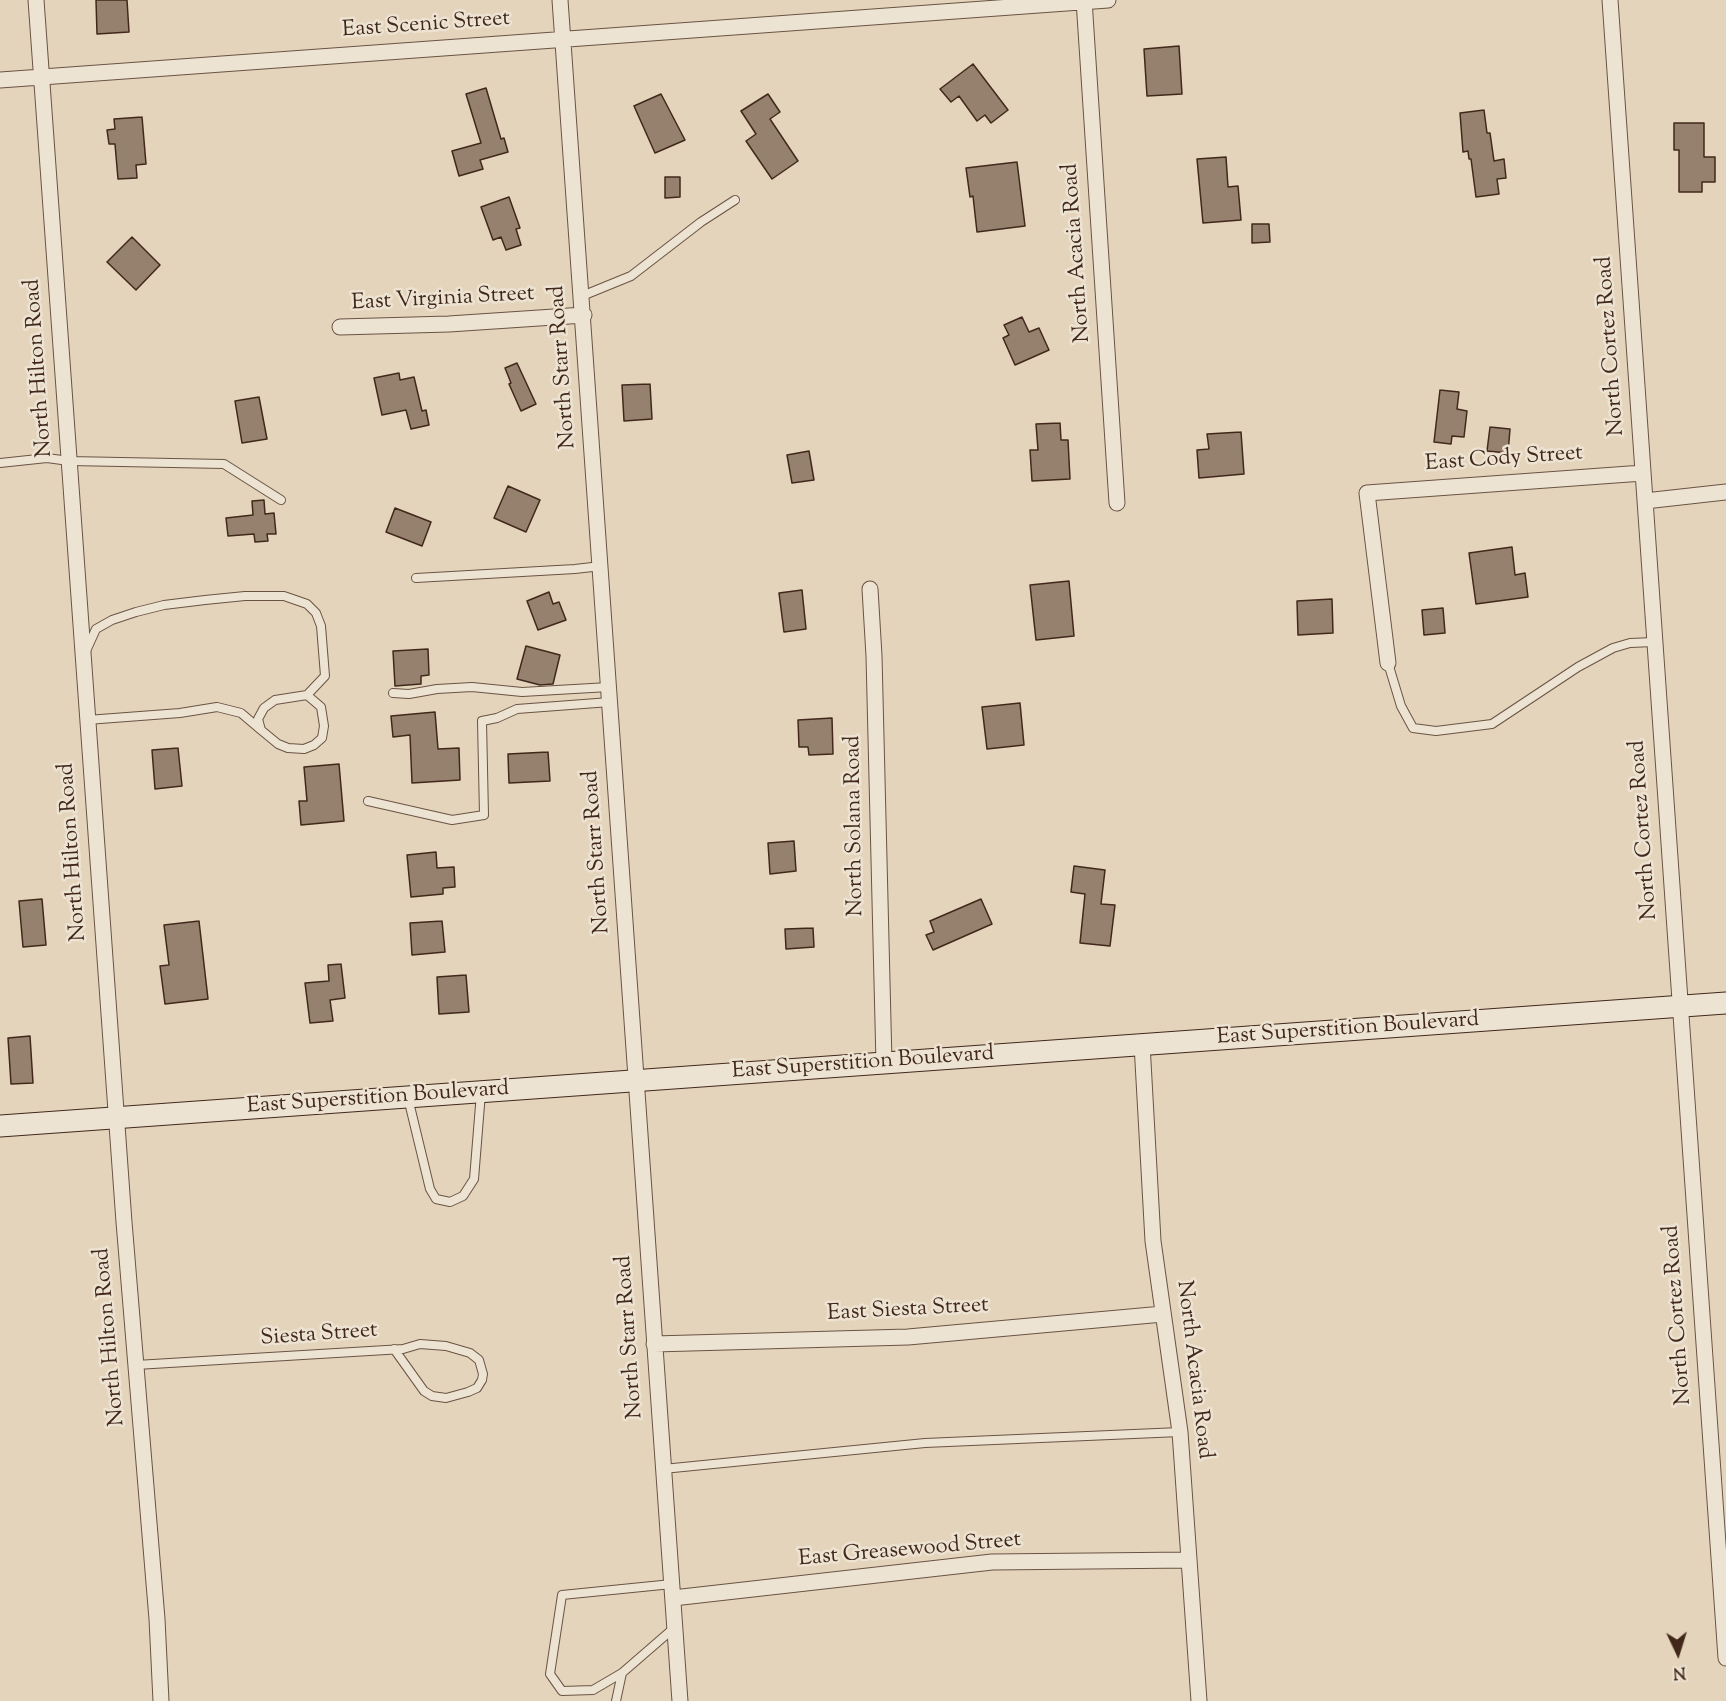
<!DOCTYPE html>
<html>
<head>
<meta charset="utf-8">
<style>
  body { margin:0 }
  #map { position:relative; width:1726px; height:1701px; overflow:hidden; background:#e4d4bb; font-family:"Sorts Mill Goudy",serif }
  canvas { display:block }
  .north { position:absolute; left:1648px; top:1623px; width:60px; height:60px; -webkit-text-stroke:4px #ede3d3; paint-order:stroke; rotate:176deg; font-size:16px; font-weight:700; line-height:24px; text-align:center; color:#41281b }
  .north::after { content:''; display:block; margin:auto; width:21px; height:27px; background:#41281b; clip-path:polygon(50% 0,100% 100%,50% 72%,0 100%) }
</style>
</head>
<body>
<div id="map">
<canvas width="1726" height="1701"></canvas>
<div class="north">N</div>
</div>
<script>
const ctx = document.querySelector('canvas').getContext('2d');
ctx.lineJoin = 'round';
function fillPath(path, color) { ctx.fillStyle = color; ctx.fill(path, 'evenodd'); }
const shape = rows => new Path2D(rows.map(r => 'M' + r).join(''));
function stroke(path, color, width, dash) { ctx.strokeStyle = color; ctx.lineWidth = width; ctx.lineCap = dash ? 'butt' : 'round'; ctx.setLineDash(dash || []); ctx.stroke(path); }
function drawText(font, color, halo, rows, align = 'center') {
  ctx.font = font + ' "Sorts Mill Goudy",serif'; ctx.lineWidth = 5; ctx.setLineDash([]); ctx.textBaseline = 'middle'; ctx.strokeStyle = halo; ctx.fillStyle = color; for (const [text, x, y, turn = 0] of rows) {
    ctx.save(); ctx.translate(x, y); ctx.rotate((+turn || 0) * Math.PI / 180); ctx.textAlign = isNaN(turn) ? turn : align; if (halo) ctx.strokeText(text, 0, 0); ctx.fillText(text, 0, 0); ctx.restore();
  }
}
const building = shape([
  [96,0,127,0,129,32,97,34,96,0],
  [1179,46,1182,94,1147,96,1144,49,1179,46],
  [973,64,1008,110,991,123,985,115,977,121,959,96,951,102,940,89,973,64],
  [486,88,501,139,504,138,508,152,480,160,483,169,459,176,452,151,481,143,466,94,486,88],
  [661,94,685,140,655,153,634,106,661,94],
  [768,94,780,112,770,119,798,161,772,179,746,141,756,134,741,111,768,94],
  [1484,110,1487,133,1490,133,1494,161,1504,159,1506,178,1497,179,1499,194,1476,197,1471,159,1469,159,1468,151,1463,152,1460,113,1484,110],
  [142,117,146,164,136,165,137,178,118,179,115,144,109,144,107,130,115,129,114,119,142,117],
  [1674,123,1704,123,1704,157,1715,157,1715,182,1702,182,1702,192,1679,192,1679,150,1674,150,1674,123],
  [1226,157,1228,187,1238,186,1241,220,1203,223,1197,159,1226,157],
  [1017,162,1025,226,977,232,973,196,970,197,966,168,1017,162],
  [665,177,680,177,680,197,665,198,665,177],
  [509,197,520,228,516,229,521,245,506,250,501,237,493,240,481,207,509,197],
  [1252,224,1269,224,1270,242,1252,243,1252,224],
  [132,237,160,265,136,290,107,262,132,237],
  [1022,317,1029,332,1039,328,1049,350,1015,365,1003,338,1009,335,1004,325,1022,317],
  [517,363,536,404,521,411,509,384,511,383,505,368,517,363],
  [399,373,400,380,414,377,422,411,426,410,429,425,411,429,406,410,382,415,374,378,399,373],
  [650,384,652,419,624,421,622,385,650,384],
  [1440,390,1459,392,1457,409,1467,411,1464,437,1452,436,1451,444,1434,442,1440,390],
  [259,397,267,439,242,443,235,401,259,397],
  [1060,423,1061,440,1068,440,1070,479,1032,481,1030,450,1038,450,1036,424,1060,423],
  [1490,427,1510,429,1508,453,1487,451,1490,427],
  [1241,432,1244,474,1199,478,1197,450,1209,449,1207,434,1241,432],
  [809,451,814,480,792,483,787,455,809,451],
  [508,486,540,500,526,532,494,518,508,486],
  [264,500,265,514,274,513,276,534,267,534,268,541,255,542,254,534,228,536,226,518,253,515,252,501,264,500],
  [395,508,431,522,422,546,386,532,395,508],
  [1512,547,1515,575,1525,573,1528,597,1476,604,1469,553,1512,547],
  [1069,581,1074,636,1036,640,1030,585,1069,581],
  [802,590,806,629,784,632,779,593,802,590],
  [549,592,553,604,559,602,566,620,538,630,527,601,549,592],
  [1332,599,1333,633,1298,635,1297,601,1332,599],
  [1443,608,1445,633,1424,635,1422,610,1443,608],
  [526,646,560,655,553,684,540,685,517,679,526,646],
  [428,649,429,675,421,676,421,684,395,686,393,651,428,649],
  [1020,703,1024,745,987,749,982,707,1020,703],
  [435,712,438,749,459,748,460,780,412,783,410,735,393,737,391,716,435,712],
  [832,718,833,754,809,755,808,747,799,747,798,720,832,718],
  [178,748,182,786,155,789,152,750,178,748],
  [548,752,550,781,509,783,508,754,548,752],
  [339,764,344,821,301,825,299,801,307,801,304,767,339,764],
  [794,841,796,871,770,874,768,843,794,841],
  [436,852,437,868,454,867,455,887,443,888,443,894,411,897,407,855,436,852],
  [1074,866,1105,870,1101,904,1115,905,1110,946,1080,943,1085,894,1071,892,1074,866],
  [42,899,46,945,23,947,19,901,42,899],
  [981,899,992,924,933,950,926,935,934,932,930,921,981,899],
  [199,921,208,999,165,1004,160,966,169,965,164,925,199,921],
  [442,921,445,952,412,955,410,923,442,921],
  [813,928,814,947,786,949,785,929,813,928],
  [341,964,345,998,330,1000,333,1021,310,1023,305,983,329,981,328,965,341,964],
  [466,975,469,1012,439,1014,437,977,466,975],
  [30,1036,33,1083,11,1084,8,1038,30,1036]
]);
fillPath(building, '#96816e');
stroke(building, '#41281b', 1.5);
const lane = shape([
  [582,296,631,276,701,222,735,200],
  [0,463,47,458,69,461,224,464,281,500],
  [416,578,575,569,601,566],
  [86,651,96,629,112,620,136,612,164,605,205,600,245,596,284,596,307,604,316,613,321,626,325,676,307,695,275,700,264,708,258,719,261,730,278,744,288,748,304,749,314,745,322,738,324,726,321,707,307,695],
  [1388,663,1401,706,1413,728,1436,731,1492,724,1578,667,1613,648,1630,643,1654,642],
  [393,693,409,694,437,689,472,687,522,692,609,687],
  [87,720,180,713,217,707,241,713,261,730],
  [368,801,452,820,484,815,482,721,497,718,517,709,610,702],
  [408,1098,430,1189,436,1199,450,1202,463,1196,474,1179,481,1093],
  [136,1365,403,1349,420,1344,446,1346,470,1353,479,1360,483,1374,482,1380,477,1388,468,1392,446,1398,432,1396,424,1391,394,1349],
  [663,1469,925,1443,1180,1432],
  [622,1673,593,1690,562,1691,550,1674,562,1595,672,1584],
  [616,1701,622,1673,674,1628]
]);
const street = shape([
  [36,0,124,1222,157,1619,161,1701],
  [560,0,680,1701],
  [1084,0,1117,503],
  [1610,0,1726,1658],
  [0,80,1108,0],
  [340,327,449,324,584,315],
  [1645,501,1726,492],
  [870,589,874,656,884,1063],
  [1388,663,1367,493,1643,473],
  [1142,1044,1153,1241,1180,1432,1199,1701],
  [654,1344,908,1337,1163,1314],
  [673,1598,992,1562,1189,1560]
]);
const secondary = shape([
  [0,1126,1726,1003]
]);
stroke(lane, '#6a5343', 10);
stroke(street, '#6a5343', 17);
stroke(secondary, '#41281b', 23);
stroke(lane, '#ede3d3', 8);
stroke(street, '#ede3d3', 15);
stroke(secondary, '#ede3d3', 21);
drawText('22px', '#41281b', '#ede3d3', [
  ["East Scenic Street",426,26,-4],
  ["North Acacia Road",1078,253,-94],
  ["East Virginia Street",443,300,-3],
  ["North Cortez Road",1612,346,-94],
  ["North Starr Road",564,367,-94],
  ["North Hilton Road",40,368,-94],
  ["East Cody Street",1504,460,-4],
  ["North Solana Road",856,826,-91],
  ["North Cortez Road",1645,830,-94],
  ["North Hilton Road",74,852,-94],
  ["North Starr Road",598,852,-94],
  ["East Superstition Boulevard",1348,1030,-4],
  ["East Superstition Boulevard",863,1064,-4],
  ["East Superstition Boulevard",378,1099,-4],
  ["East Siesta Street",908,1311,-3],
  ["North Cortez Road",1679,1315,-94],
  ["Siesta Street",319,1336,-4],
  ["North Hilton Road",111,1337,-95],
  ["North Starr Road",631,1337,-94],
  ["North Acacia Road",1193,1370,83],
  ["East Greasewood Street",910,1551,-5]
]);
</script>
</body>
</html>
